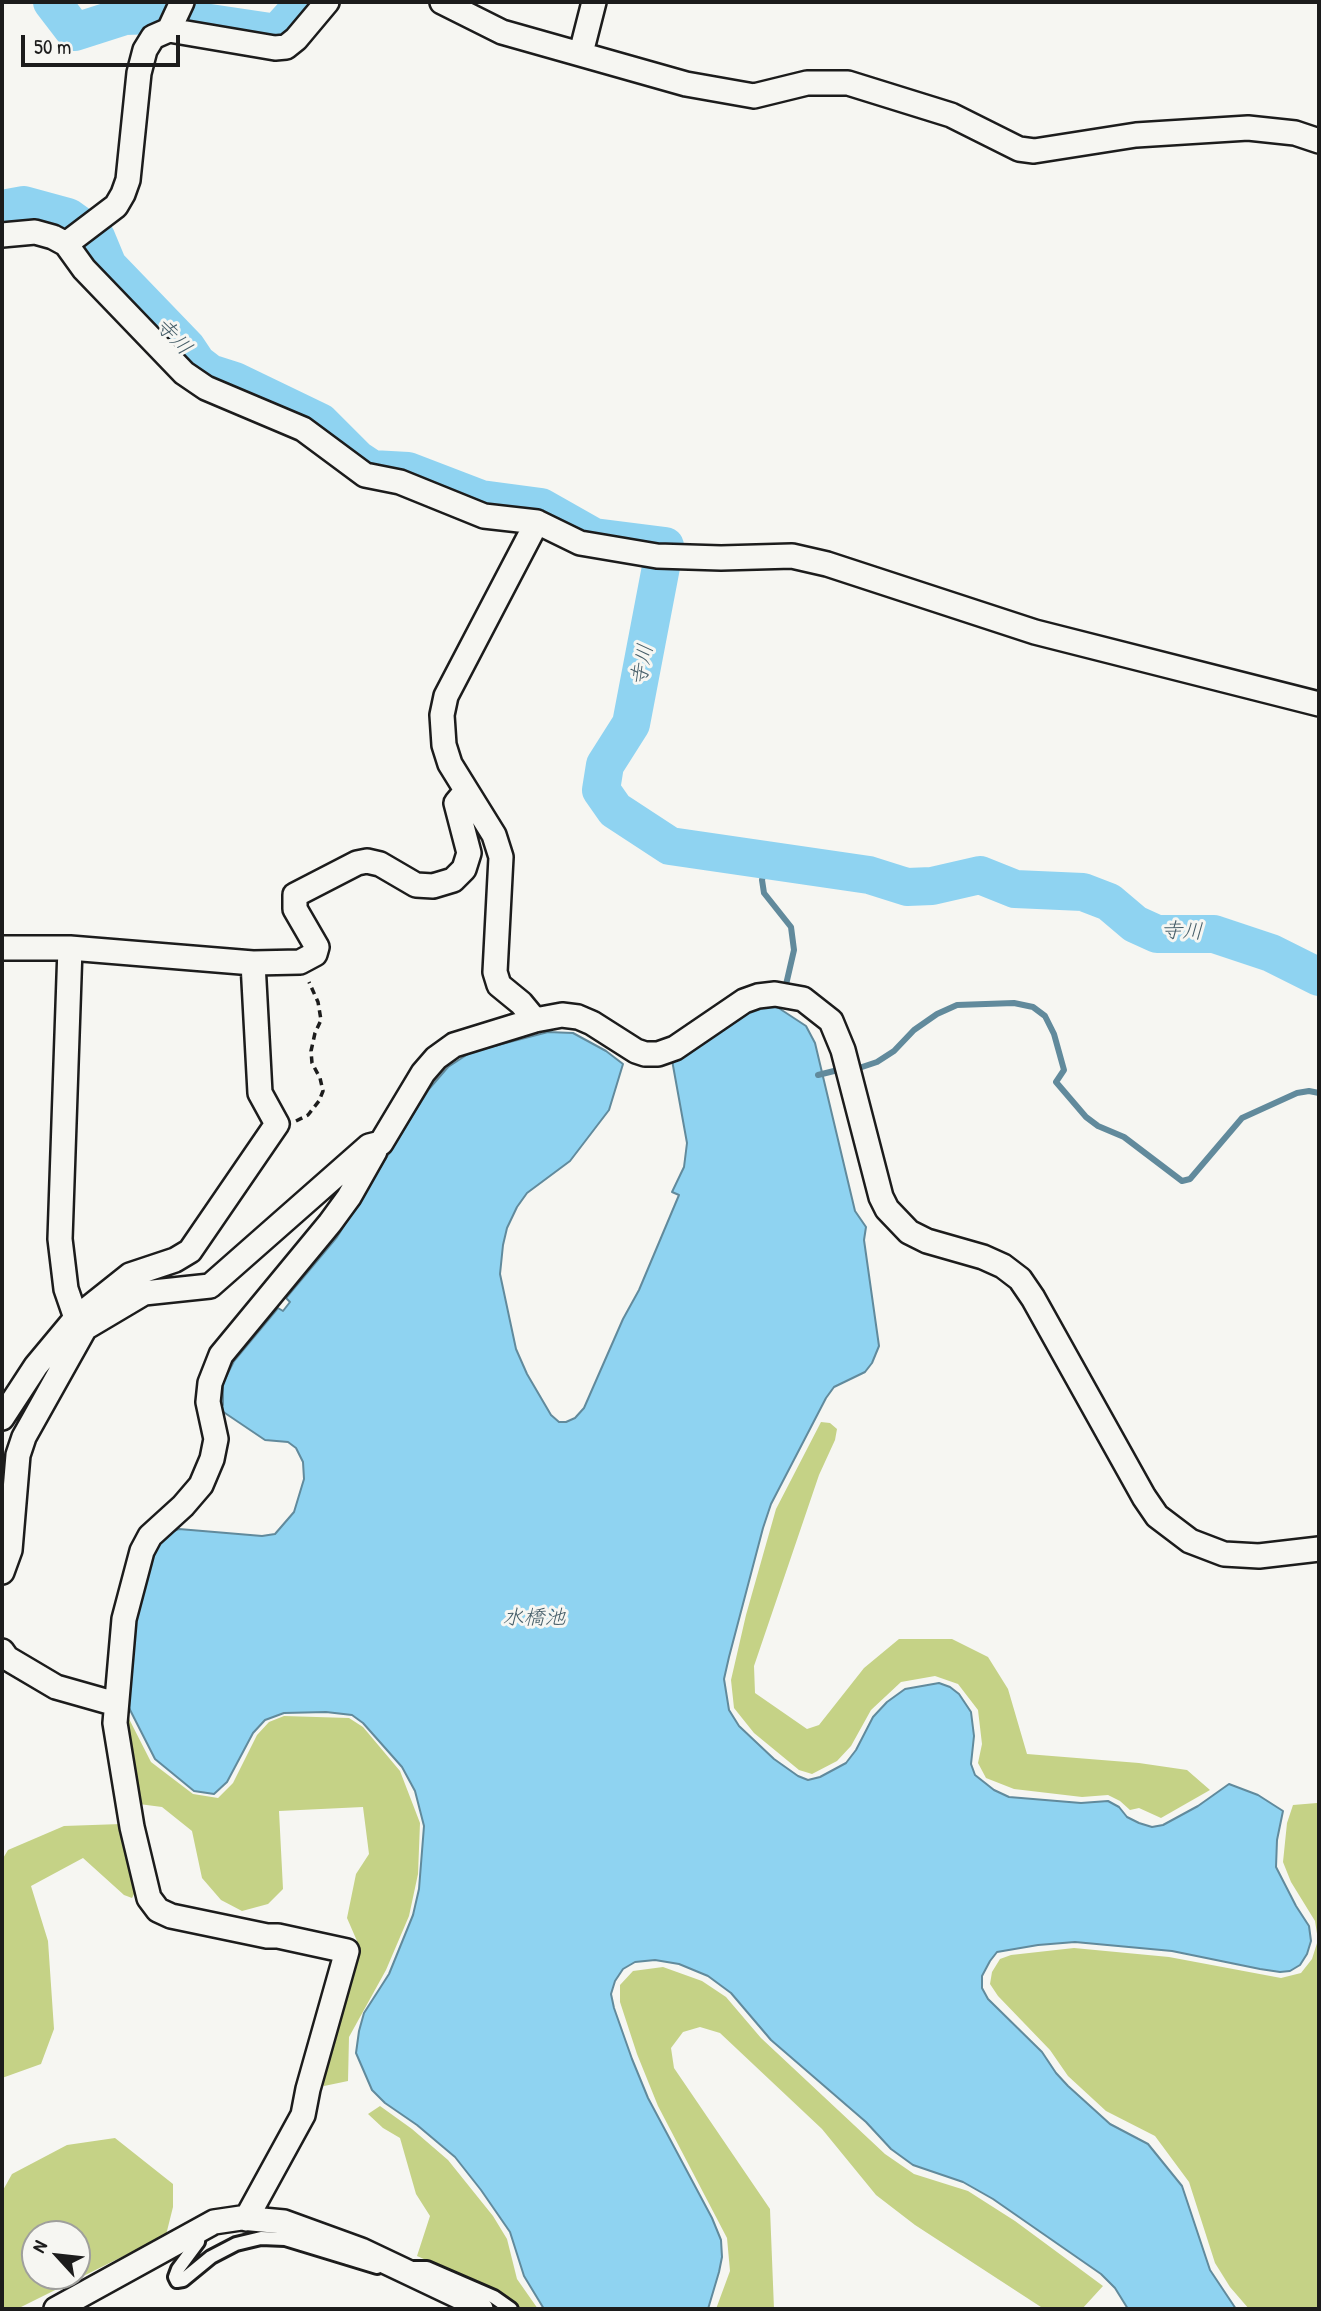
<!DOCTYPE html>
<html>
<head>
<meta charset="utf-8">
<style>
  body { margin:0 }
  #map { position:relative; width:1321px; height:2311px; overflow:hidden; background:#f6f6f2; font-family:"Patrick Hand",sans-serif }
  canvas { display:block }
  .frame { position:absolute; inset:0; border:4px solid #1c1c1c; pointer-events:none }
  .north { position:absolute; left:21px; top:2220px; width:70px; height:70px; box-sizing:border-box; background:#f6f6f2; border:2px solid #9f9f9c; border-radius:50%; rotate:297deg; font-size:19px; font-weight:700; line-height:28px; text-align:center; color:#1c1c1c }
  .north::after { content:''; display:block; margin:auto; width:24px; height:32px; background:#1c1c1c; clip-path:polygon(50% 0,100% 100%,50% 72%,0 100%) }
  .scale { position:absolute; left:21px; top:35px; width:159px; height:32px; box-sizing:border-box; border:4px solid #1c1c1c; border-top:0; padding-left:9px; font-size:21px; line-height:24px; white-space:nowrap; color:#1c1c1c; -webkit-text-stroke:5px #f6f6f2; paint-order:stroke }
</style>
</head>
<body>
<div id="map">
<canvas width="1321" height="2311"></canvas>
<div class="frame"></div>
<div class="north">N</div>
<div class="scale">50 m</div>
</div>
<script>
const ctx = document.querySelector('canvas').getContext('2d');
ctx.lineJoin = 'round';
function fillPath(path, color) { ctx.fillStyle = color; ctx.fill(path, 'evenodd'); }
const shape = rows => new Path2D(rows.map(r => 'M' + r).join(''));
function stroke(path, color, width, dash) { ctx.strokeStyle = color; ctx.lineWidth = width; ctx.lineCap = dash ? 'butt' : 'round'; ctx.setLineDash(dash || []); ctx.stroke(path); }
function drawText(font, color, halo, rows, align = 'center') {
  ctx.font = font + ' "Patrick Hand","Klee One",sans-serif'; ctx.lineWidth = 6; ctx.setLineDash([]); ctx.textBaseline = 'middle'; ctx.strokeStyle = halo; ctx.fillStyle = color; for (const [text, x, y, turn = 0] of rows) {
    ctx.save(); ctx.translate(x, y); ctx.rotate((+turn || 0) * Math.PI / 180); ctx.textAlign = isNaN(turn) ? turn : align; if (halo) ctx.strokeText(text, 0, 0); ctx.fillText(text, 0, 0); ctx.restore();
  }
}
fillPath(shape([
  [821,1422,830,1423,837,1429,835,1440,819,1475,754,1666,755,1693,807,1729,819,1725,864,1668,899,1639,952,1639,988,1657,1008,1689,1027,1754,1139,1763,1187,1770,1210,1790,1161,1818,1139,1808,1130,1810,1120,1801,1108,1795,1082,1797,1014,1789,986,1778,978,1763,982,1744,978,1710,958,1684,935,1676,901,1682,871,1710,851,1746,837,1761,812,1774,799,1770,754,1733,734,1708,731,1680,746,1615,776,1509],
  [124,1709,151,1762,193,1794,218,1798,233,1783,257,1735,269,1722,284,1716,349,1718,363,1727,400,1771,420,1823,418,1874,409,1916,386,1970,349,2037,348,2081,324,2086,319,2078,357,1941,347,1918,356,1874,369,1854,363,1807,279,1811,283,1889,268,1904,242,1911,221,1900,202,1878,192,1831,162,1807,139,1804],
  [1317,1803,1319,1806,1319,2309,1249,2309,1230,2287,1215,2263,1189,2182,1155,2136,1106,2111,1068,2076,1050,2050,998,1996,990,1984,992,1972,1000,1959,1011,1955,1074,1948,1169,1957,1281,1978,1301,1973,1312,1959,1318,1940,1315,1921,1291,1882,1283,1862,1287,1823,1293,1805],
  [121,1824,137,1888,132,1898,124,1895,83,1858,31,1886,48,1941,54,2029,41,2064,2,2078,2,1860,8,1850,64,1826],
  [663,1967,702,1981,726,1997,761,2038,885,2154,914,2174,968,2191,1015,2221,1103,2286,1082,2309,1044,2309,915,2225,876,2195,822,2129,720,2033,700,2027,683,2032,671,2048,674,2068,770,2209,774,2309,716,2309,730,2271,727,2238,658,2106,637,2054,620,2002,620,1985,633,1971],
  [380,2106,412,2129,448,2160,493,2216,507,2239,517,2279,538,2309,521,2309,499,2292,417,2256,430,2216,416,2194,400,2138,383,2128,368,2114],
  [115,2138,173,2184,173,2207,166,2235,17,2309,2,2309,2,2192,12,2174,67,2145],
  [77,2234,77,2276,35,2276,35,2234]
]), '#c5d286');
const water = shape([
  [771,1003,806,1026,815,1043,855,1211,866,1227,864,1240,879,1346,872,1363,865,1372,834,1387,826,1398,771,1504,763,1528,729,1657,724,1679,729,1710,739,1726,774,1759,798,1776,808,1780,820,1777,846,1763,856,1750,873,1717,887,1702,905,1689,939,1683,950,1687,959,1694,971,1712,974,1736,971,1764,975,1775,994,1790,1009,1797,1081,1803,1108,1801,1119,1807,1127,1817,1139,1823,1152,1827,1163,1825,1198,1806,1229,1784,1258,1795,1283,1811,1277,1840,1276,1867,1296,1906,1309,1926,1311,1941,1307,1954,1300,1965,1290,1971,1280,1972,1260,1969,1172,1951,1075,1942,1038,1945,997,1952,990,1961,982,1976,982,1988,988,1999,1042,2052,1056,2073,1068,2086,1110,2124,1148,2144,1182,2186,1210,2270,1236,2309,1128,2309,1115,2288,1101,2274,993,2199,963,2182,913,2165,891,2149,866,2122,771,2040,731,1993,708,1976,679,1964,655,1960,635,1962,623,1969,615,1981,611,1994,614,2008,632,2059,648,2098,712,2218,721,2240,722,2257,719,2272,708,2309,544,2309,524,2276,510,2232,481,2190,455,2157,417,2125,385,2103,372,2090,356,2053,359,2031,364,2013,389,1974,413,1915,419,1889,424,1826,415,1791,402,1767,363,1723,352,1715,326,1712,284,1713,265,1720,253,1733,227,1782,214,1794,194,1791,155,1759,126,1702,131,1625,156,1538,179,1529,262,1536,275,1534,294,1512,304,1479,303,1462,296,1448,288,1442,265,1440,216,1407,223,1405,223,1383,234,1361,278,1308,283,1311,290,1302,286,1298,337,1237,429,1089,448,1067,471,1052,548,1032,573,1033,606,1051,623,1064,609,1110,570,1161,527,1193,517,1207,507,1228,503,1245,500,1274,516,1349,527,1374,551,1415,559,1422,566,1422,575,1418,584,1408,623,1319,639,1290,679,1195,672,1192,684,1167,687,1143,672,1060,750,1006,771,1003]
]);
fillPath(water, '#8fd3f1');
stroke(water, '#618a9c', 2);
stroke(shape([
  [767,860,762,880,764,893,791,927,794,950,785,989],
  [856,1069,877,1062,894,1051,914,1030,937,1014,957,1005,1014,1003,1033,1007,1045,1016,1054,1034,1064,1070,1056,1082,1086,1117,1098,1126,1124,1137,1182,1181,1190,1179,1242,1118,1297,1093,1309,1091,1319,1093],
  [818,1075,834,1071]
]), '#618a9c', 6);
stroke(shape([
  [52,2,75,32,125,16,156,15,277,33,305,2],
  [2,209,24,205,68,217,96,237,108,266,187,348,197,363,210,373,235,381,320,422,357,459,372,469,408,471,481,499,541,507,594,537,665,546,631,724,605,765,601,790,615,810,670,846,869,875,907,887,932,886,980,875,1015,889,1083,892,1109,902,1135,924,1157,934,1214,934,1271,953,1319,977]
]), '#8fd3f1', 38);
const service = shape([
  [199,2230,198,2242,178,2269,175,2277,177,2281,183,2280,211,2257,236,2244,261,2238,285,2239,377,2267],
  [409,2268,427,2268,494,2297,511,2309]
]);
const minor = shape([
  [442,2,502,32,686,84,754,96,807,83,848,83,951,115,1019,149,1034,151,1136,135,1248,128,1295,133,1319,141],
  [169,30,182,2],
  [581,53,594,2],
  [2,235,35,232,53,237,66,244,84,269,184,373,206,388,303,429,365,475,400,482,484,516,537,522,580,543,657,556,721,558,792,556,827,564,1035,632,1319,704],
  [66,244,116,206,123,194,128,180,139,73,145,50,153,37,169,30,275,48,286,47,296,39,327,2],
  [2,948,70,948,60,1239,66,1289,76,1318,85,1328,144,1293,210,1286,369,1146,381,1143,423,1073,436,1058,454,1045,535,1020,562,1015,578,1017,592,1023,636,1051,645,1054,658,1054,675,1048,744,1001,758,996,775,994,803,999,831,1021,843,1050,881,1197,887,1209,909,1232,927,1241,983,1257,1003,1266,1020,1279,1033,1298,1144,1497,1157,1516,1190,1541,1224,1554,1259,1556,1319,1549],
  [253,963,300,962,315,954,317,947,295,909,295,895,357,863,367,861,380,864,416,885,433,886,453,880,464,869,469,853,456,803,466,791],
  [535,1020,521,1003,499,985,495,972,501,857,494,835,450,764,444,745,442,715,446,696,537,522],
  [2,1418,36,1366,76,1318,130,1275,175,1260,190,1251,277,1124,260,1093,253,963,70,948],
  [2,1572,10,1550,18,1455,24,1437,85,1328],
  [2,1651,7,1658,56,1687,116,1704],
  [246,2219,303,2115,308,2089,347,1951,278,1936,267,1936,171,1916,158,1910,149,1898,132,1827,115,1723,124,1619,142,1551,150,1536,183,1506,201,1485,212,1459,216,1439,208,1402,210,1383,221,1355,330,1223,349,1197,375,1151],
  [56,2309,214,2222,241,2218,284,2222,361,2250,460,2297,481,2309]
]);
stroke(service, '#1c1c1c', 18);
stroke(minor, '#1c1c1c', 28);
stroke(shape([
  [296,1121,308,1115,319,1101,323,1091,320,1078,312,1063,311,1051,315,1033,321,1020,318,1002,309,982]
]), '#1c1c1c', 3.5, [7, 5]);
stroke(service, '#f6f6f2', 12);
stroke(minor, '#f6f6f2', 23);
drawText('italic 21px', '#445c67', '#f6f6f2', [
  ["寺川",173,337,47],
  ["寺川",643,665,-79],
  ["寺川",1182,932,2],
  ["水橋池",534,1618]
]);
</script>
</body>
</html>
